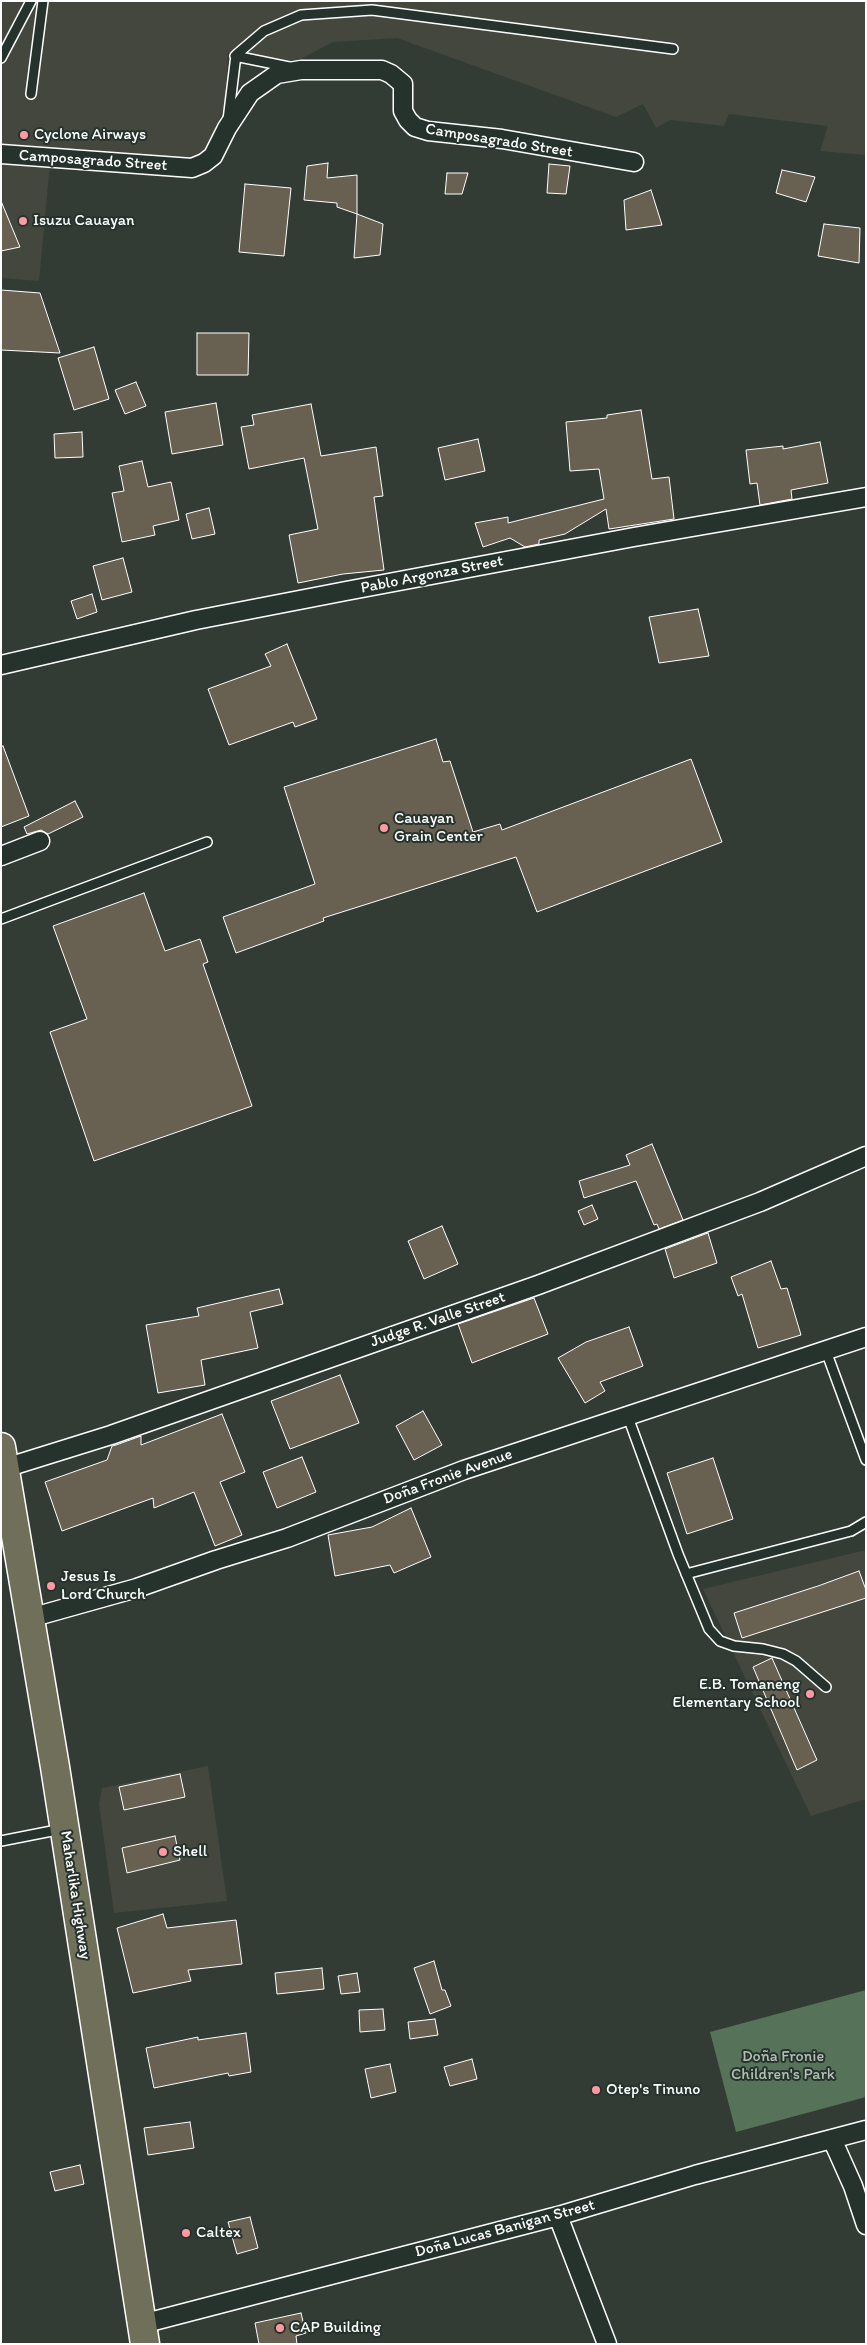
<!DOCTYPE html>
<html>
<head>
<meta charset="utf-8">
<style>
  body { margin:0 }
  #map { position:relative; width:867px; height:2345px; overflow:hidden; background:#333c34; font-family:Itim,sans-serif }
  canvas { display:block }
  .frame { position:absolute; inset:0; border:2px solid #fff; pointer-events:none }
</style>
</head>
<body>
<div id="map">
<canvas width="867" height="2345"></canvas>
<div class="frame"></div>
</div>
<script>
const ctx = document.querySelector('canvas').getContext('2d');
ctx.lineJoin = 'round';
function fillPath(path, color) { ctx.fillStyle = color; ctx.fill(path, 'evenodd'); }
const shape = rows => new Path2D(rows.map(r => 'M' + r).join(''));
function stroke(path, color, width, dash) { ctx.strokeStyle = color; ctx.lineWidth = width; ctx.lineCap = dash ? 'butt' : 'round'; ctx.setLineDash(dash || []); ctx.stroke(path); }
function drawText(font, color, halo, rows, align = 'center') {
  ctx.font = font + ' Itim,sans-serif'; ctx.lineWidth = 4; ctx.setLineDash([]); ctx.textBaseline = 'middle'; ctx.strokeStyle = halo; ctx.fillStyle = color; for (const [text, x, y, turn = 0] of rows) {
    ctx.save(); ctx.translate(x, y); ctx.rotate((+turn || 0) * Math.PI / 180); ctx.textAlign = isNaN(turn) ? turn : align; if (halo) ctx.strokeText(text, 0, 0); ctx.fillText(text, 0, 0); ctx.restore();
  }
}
fillPath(shape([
  [1,1,866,1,866,155,820,151,828,126,729,114,724,126,670,120,656,128,643,104,616,117,397,38,333,42,293,63,228,53,225,106,199,164,1,146],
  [1,159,50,164,39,281,1,278],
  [866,1550,866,1799,811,1816,703,1589],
  [208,1766,227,1901,114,1913,99,1804,102,1788]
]), '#43473d');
fillPath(shape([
  [866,1990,866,2097,736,2132,710,2032]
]), '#567259');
const building = shape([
  [328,163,327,178,357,175,357,214,337,207,337,203,304,200,307,166,328,163],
  [549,164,570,166,566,194,547,193,549,164],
  [782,170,815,177,806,202,776,193,782,170],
  [447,173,468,173,462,194,445,194,447,173],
  [245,184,291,188,284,256,239,252,245,184],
  [651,190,662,225,626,230,624,200,651,190],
  [1,201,20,247,1,251,1,201],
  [357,214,383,224,380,255,354,258,357,214],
  [824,224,860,228,859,263,818,256,824,224],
  [1,290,40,293,60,353,1,350,1,290],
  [197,333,249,333,248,375,197,375,197,333],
  [94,347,109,399,74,410,58,358,94,347],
  [136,382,146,406,125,414,115,390,136,382],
  [216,403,223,445,172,454,165,412,216,403],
  [311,404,321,456,376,447,383,496,374,497,384,570,343,574,298,583,289,535,318,529,304,458,249,469,241,427,254,425,252,415,311,404],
  [641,410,652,479,669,477,674,519,609,529,606,509,565,534,539,540,539,544,525,547,510,538,483,547,475,523,508,517,508,523,604,499,599,469,570,471,566,422,607,418,607,415,641,410],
  [82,432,83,457,55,458,54,434,82,432],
  [478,439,485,471,445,480,438,448,478,439],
  [820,442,828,483,791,490,792,499,760,505,757,483,750,484,746,450,783,446,783,449,820,442],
  [142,461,148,487,171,482,179,520,153,526,155,535,122,542,112,493,124,491,119,466,142,461],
  [209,508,215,534,192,539,186,514,209,508],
  [123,558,132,592,102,600,93,566,123,558],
  [92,594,97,612,77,619,71,601,92,594],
  [698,609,709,656,659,663,649,617,698,609],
  [287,644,317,719,295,727,293,722,229,745,208,689,271,666,265,654,287,644],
  [436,739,443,762,450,761,473,832,500,824,502,830,691,759,722,842,537,912,516,857,323,918,324,921,236,953,223,917,315,884,284,787,436,739],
  [3,746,29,816,1,827,1,747,3,746],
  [75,801,83,817,48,834,41,830,27,834,24,827,75,801],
  [144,893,165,951,200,939,208,962,203,964,252,1106,94,1161,50,1032,87,1019,53,926,144,893],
  [652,1144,683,1220,659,1229,657,1224,654,1225,636,1181,584,1198,579,1181,630,1165,626,1155,652,1144],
  [592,1205,598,1219,584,1225,578,1211,592,1205],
  [442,1226,458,1264,424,1279,408,1241,442,1226],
  [708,1233,717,1263,674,1278,665,1249,708,1233],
  [771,1261,781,1289,787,1288,801,1335,758,1348,742,1294,738,1296,731,1277,771,1261],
  [279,1289,283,1304,250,1312,258,1348,201,1360,205,1385,158,1393,146,1325,199,1316,197,1308,279,1289],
  [534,1298,548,1334,472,1363,458,1324,534,1298],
  [629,1327,643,1366,600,1382,605,1391,585,1403,558,1358,586,1342,629,1327],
  [340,1375,359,1423,290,1449,271,1401,340,1375],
  [423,1411,442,1445,414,1460,396,1426,423,1411],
  [222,1414,245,1472,220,1482,242,1535,215,1546,194,1492,154,1508,153,1498,62,1531,45,1482,107,1460,112,1446,116,1445,141,1436,141,1445,222,1414],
  [302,1457,316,1492,277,1508,263,1472,302,1457],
  [713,1458,733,1519,687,1534,667,1473,713,1458],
  [411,1508,431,1557,394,1573,390,1565,335,1576,328,1535,372,1527,411,1508],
  [859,1571,866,1590,866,1598,742,1638,734,1613,818,1586,859,1571],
  [772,1658,817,1760,797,1770,753,1667,772,1658],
  [180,1774,185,1797,124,1810,119,1787,180,1774],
  [175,1836,180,1860,127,1873,122,1848,175,1836],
  [163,1914,167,1928,236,1920,242,1964,188,1970,191,1981,133,1993,117,1928,163,1914],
  [434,1961,442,1990,445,1990,451,2006,430,2014,414,1968,434,1961],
  [322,1968,324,1989,277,1994,275,1973,322,1968],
  [357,1973,360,1992,341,1994,338,1976,357,1973],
  [383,2009,385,2030,360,2032,359,2010,383,2009],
  [435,2019,438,2035,410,2039,408,2022,435,2019],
  [246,2033,251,2072,229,2076,228,2073,154,2088,146,2048,198,2037,198,2040,246,2033],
  [472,2059,477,2079,450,2086,444,2067,472,2059],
  [390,2064,396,2092,371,2098,365,2069,390,2064],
  [190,2122,194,2148,148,2155,144,2128,190,2122],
  [80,2165,84,2184,55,2191,50,2172,80,2165],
  [250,2217,258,2248,237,2254,228,2222,250,2217],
  [301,2313,306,2333,296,2336,297,2344,259,2344,255,2323,301,2313]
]);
fillPath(building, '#686051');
stroke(building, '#fff', 1);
const lane = shape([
  [235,56,289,67],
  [1,58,31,1],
  [31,94,43,1],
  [228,120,236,55,264,31,301,15,372,10,673,49],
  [1,919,207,842],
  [826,1351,866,1460],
  [628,1417,678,1554,709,1629,720,1641,734,1646,763,1649,783,1654,796,1661,826,1687],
  [686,1574,851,1531,866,1522],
  [1,1841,62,1829]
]);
const street = shape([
  [1,154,192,168,204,163,213,156,227,128,250,93,277,74,301,70,382,70,391,74,403,84,403,111,408,120,415,127,428,131,502,139,634,162],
  [1,665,196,620,346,591,634,537,866,497],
  [1,856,40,841],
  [5,1468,111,1435,538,1285,760,1202,866,1156],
  [30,1618,137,1588,216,1560,287,1538,464,1470,866,1337],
  [832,2139,853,2186,866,2225],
  [558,2216,607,2344],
  [142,2324,558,2216,695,2175,866,2130]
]);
const highway = shape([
  [1,1447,55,1767,145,2344]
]);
stroke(lane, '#fff', 12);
stroke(street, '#fff', 21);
stroke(highway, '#fff', 31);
stroke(lane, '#26332d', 9);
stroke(street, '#26332d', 18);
stroke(highway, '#706f59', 28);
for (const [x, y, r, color] of [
  [24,135,5,"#ff9aa2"],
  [23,221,5,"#ff9aa2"],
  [384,828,5,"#ff9aa2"],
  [51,1586,5,"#ff9aa2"],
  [810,1694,5,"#ff9aa2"],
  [163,1852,5,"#ff9aa2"],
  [596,2090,5,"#ff9aa2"],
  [186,2233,5,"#ff9aa2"],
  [280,2328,5,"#ff9aa2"]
]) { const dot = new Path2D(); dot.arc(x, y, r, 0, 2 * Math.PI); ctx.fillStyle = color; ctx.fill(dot); stroke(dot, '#26332d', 2); }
drawText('16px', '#fff', '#26332d', [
  ["Cyclone Airways",34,135],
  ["Isuzu Cauayan",33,221],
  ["Cauayan",394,819],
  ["Grain Center",394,837],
  ["Jesus Is",61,1577],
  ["Lord Church",61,1595],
  ["E.B. Tomaneng",800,1685,"right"],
  ["Elementary School",800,1703,"right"],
  ["Shell",173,1852],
  ["Otep's Tinuno",606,2090],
  ["Caltex",196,2233],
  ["CAP Building",290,2328]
], 'left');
drawText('16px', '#fff', '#26332d', [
  ["Camposagrado Street",499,141,9],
  ["Camposagrado Street",93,161,4],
  ["Pablo Argonza Street",432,575,-11],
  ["Judge R. Valle Street",438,1320,-19],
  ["Doña Fronie Avenue",448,1477,-20],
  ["Maharlika Highway",75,1895,81],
  ["Doña Lucas Banigan Street",505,2229,-15]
]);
drawText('16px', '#b3c0b4', '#26332d', [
  ["Doña Fronie",783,2057],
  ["Children's Park",783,2075]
]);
</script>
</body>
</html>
